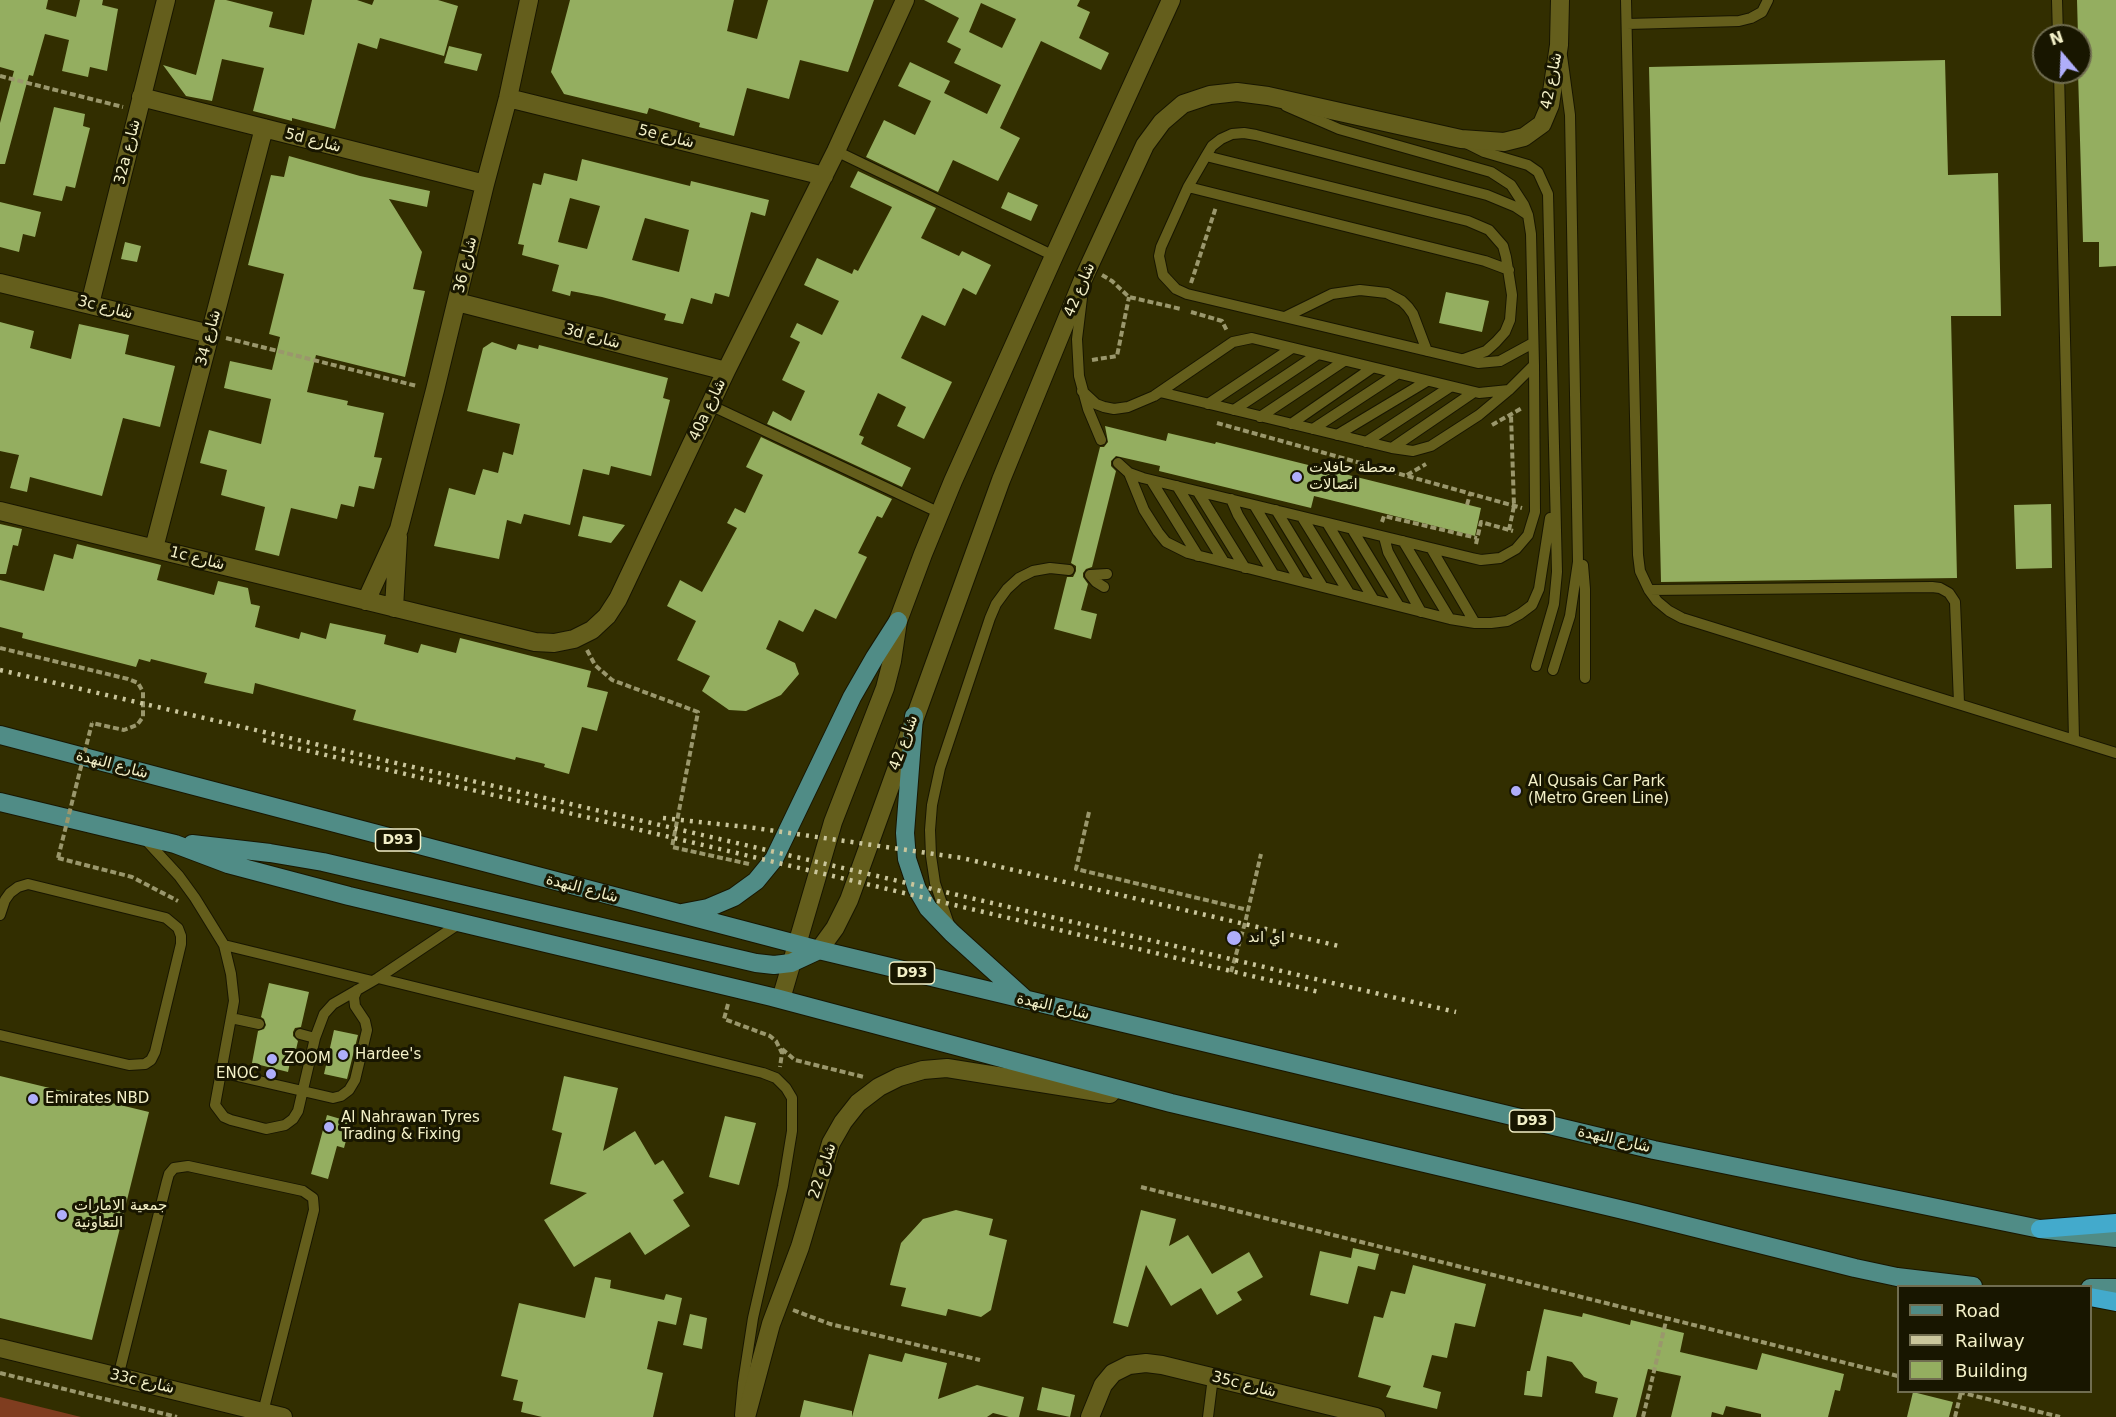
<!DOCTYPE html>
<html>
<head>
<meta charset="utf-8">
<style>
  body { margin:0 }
  #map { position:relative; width:2116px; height:1417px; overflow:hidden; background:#322e00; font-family:"DejaVu Sans",sans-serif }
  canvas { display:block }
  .legend { position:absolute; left:1897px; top:1285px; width:195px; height:108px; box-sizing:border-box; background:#181600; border:2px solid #706d50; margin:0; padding:8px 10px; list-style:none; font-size:18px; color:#f3f0c7 }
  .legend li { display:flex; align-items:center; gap:12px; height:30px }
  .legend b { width:30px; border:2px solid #706d50 }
  .north { position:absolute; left:2032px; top:24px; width:60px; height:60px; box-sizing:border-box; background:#181600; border:2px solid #706d50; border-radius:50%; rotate:341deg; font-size:16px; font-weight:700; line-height:24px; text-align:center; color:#f3f0c7 }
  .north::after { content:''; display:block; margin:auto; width:21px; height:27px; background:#afaefa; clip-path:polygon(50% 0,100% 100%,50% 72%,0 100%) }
</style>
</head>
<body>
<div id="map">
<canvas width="2116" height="1417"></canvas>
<ul class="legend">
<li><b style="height:8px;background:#508c86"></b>Road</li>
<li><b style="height:8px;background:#cac69c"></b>Railway</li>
<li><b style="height:16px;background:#94ae60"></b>Building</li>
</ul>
<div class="north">N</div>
</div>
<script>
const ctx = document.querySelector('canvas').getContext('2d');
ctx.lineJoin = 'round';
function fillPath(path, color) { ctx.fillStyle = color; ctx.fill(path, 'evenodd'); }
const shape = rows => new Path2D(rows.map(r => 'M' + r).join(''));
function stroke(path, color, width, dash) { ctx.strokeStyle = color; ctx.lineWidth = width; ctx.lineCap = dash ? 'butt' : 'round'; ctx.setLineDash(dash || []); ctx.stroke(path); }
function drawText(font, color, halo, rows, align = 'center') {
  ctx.font = font + ' "DejaVu Sans","Noto Naskh Arabic",sans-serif'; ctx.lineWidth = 6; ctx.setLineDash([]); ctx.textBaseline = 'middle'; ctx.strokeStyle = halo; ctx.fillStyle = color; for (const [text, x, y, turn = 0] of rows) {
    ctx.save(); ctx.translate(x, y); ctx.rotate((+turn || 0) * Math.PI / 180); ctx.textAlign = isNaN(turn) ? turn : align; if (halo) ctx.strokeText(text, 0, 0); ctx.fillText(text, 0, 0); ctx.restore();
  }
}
fillPath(shape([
  [0,1397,81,1417,0,1417]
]), '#7f3d1f');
fillPath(shape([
  [0,0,48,0,46,9,76,17,80,0,103,0,102,5,118,9,107,71,90,67,88,77,62,71,69,40,45,34,33,76,29,75,5,164,0,164,0,123,14,71,0,67],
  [215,0,226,0,273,12,269,27,304,35,312,0,357,0,372,5,374,0,438,0,458,6,444,56,380,38,377,49,358,43,335,129,292,118,292,121,253,111,264,68,222,59,212,101,186,96,163,65,196,75],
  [570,0,734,0,727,31,757,39,768,0,874,0,848,72,800,60,789,99,747,88,734,136,699,127,700,123,649,108,647,114,564,94,551,72],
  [924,0,1080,0,1077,6,1090,12,1079,38,1109,53,1101,70,1041,41,1000,128,1020,138,998,181,953,160,938,192,866,157,884,120,915,135,931,101,898,86,910,62,950,81,944,93,987,114,1001,85,954,63,961,49,947,42,959,18],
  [981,3,1016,19,1002,48,969,32],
  [2077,0,2116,0,2116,266,2099,267,2099,242,2083,242,2078,72,2080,72,2080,36,2078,36],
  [449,46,482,54,477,71,444,63],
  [1945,60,1948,175,1998,173,2001,316,1951,316,1957,578,1661,582,1649,67],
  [54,107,85,114,83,126,90,128,75,188,66,186,62,201,33,195],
  [289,156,360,176,430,191,427,207,389,199,422,252,413,289,425,291,405,377,316,355,307,392,348,401,347,405,384,413,374,457,382,458,374,489,359,486,354,507,341,504,337,519,291,508,279,556,255,550,265,507,221,495,227,470,200,463,209,430,261,444,271,399,224,388,230,361,272,370,280,337,269,334,284,274,248,265,271,175,284,177],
  [582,159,690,186,691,181,769,200,765,216,751,212,729,297,715,293,712,304,691,298,683,324,664,320,666,314,602,297,571,291,570,296,552,291,559,265,522,255,524,245,518,244,533,183,541,185,544,173,577,181],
  [570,198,600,206,587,249,558,242],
  [645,218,689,230,679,272,632,260],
  [858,171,936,208,921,238,959,256,962,251,991,265,976,295,963,288,945,326,922,315,901,358,952,382,924,439,897,426,906,407,878,393,859,435,864,437,861,444,911,468,902,487,767,424,773,411,791,421,805,391,782,380,800,342,790,337,797,323,822,335,839,301,804,285,817,258,852,274,854,269,858,271,892,207,850,187],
  [1008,192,1038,205,1031,221,1001,208],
  [0,202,41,212,35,237,23,234,19,252,0,247],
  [125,242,141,246,137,262,121,259],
  [1446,292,1489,301,1482,332,1439,323],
  [0,322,34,331,30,348,71,359,79,324,129,335,125,354,175,366,160,427,123,418,102,496,30,477,27,492,10,488,19,455,0,451],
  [492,342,516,350,518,344,538,349,539,345,668,378,663,398,670,400,651,476,611,466,609,475,583,469,570,525,524,514,521,524,507,520,499,559,434,546,449,488,475,495,483,469,498,473,503,452,513,455,520,424,467,411,483,348],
  [1105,426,1166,441,1168,433,1215,444,1216,442,1481,508,1475,536,1314,496,1311,508,1159,471,1160,466,1116,456,1111,461,1111,466,1116,471,1092,567,1086,569,1083,573,1083,577,1088,584,1081,610,1097,614,1091,639,1054,629,1067,577,1073,577,1076,571,1076,566,1071,563,1100,447,1104,447,1108,442],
  [761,437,892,499,882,518,877,516,858,553,867,557,836,619,815,609,803,632,779,620,766,649,795,663,799,674,781,695,746,711,729,710,702,691,710,676,677,660,696,621,667,606,680,580,702,592,737,528,727,523,735,508,745,513,763,475,746,467],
  [2051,504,2052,568,2016,569,2014,505],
  [583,516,625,525,611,543,578,536],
  [0,524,22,529,18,546,13,545,6,574,0,574],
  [77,544,161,565,157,580,214,595,218,581,248,588,251,604,260,606,255,627,299,639,301,632,326,639,330,623,386,635,384,644,418,653,421,644,456,653,460,638,591,671,587,687,608,692,597,731,582,727,569,774,544,767,545,764,516,757,515,760,353,720,356,710,255,683,253,694,204,683,207,673,151,659,150,662,139,659,136,667,22,638,23,633,0,627,0,580,44,591,54,554,73,559],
  [269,983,309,992,301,1027,295,1028,293,1032,293,1036,298,1041,295,1054,292,1053,288,1072,252,1063,258,1031,264,1029,266,1025,264,1019,261,1017],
  [334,1030,358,1035,347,1079,324,1074],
  [0,1076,149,1112,92,1340,0,1318],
  [564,1076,618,1088,603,1151,635,1131,655,1165,663,1160,684,1193,673,1200,690,1226,645,1255,630,1232,574,1267,544,1220,587,1193,550,1184,562,1133,552,1130],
  [327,1115,351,1122,344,1148,337,1146,328,1179,311,1174],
  [725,1116,756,1123,739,1185,709,1177],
  [956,1210,993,1219,989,1235,1007,1240,991,1310,981,1317,948,1309,946,1316,901,1306,906,1288,890,1285,901,1243,923,1219],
  [1141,1210,1176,1219,1169,1246,1188,1235,1212,1274,1249,1252,1263,1277,1237,1292,1242,1300,1217,1315,1201,1288,1171,1306,1146,1265,1128,1327,1113,1323],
  [1353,1248,1379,1254,1375,1270,1358,1266,1348,1304,1310,1295,1320,1251,1351,1258],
  [1413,1265,1486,1284,1475,1327,1455,1323,1447,1358,1432,1355,1423,1387,1441,1392,1437,1409,1386,1397,1391,1386,1358,1377,1374,1316,1383,1318,1391,1291,1405,1294],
  [595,1277,611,1280,610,1288,664,1300,666,1294,682,1298,676,1325,658,1321,647,1369,663,1373,653,1417,542,1417,521,1412,523,1402,513,1400,518,1380,501,1376,519,1303,585,1318],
  [1544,1309,1582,1317,1583,1313,1630,1325,1631,1320,1684,1333,1680,1352,1757,1370,1762,1353,1844,1374,1840,1391,1835,1390,1828,1417,1761,1417,1761,1414,1726,1406,1723,1415,1712,1412,1711,1417,1671,1417,1681,1376,1648,1369,1636,1417,1613,1417,1618,1398,1595,1393,1597,1382,1584,1377,1572,1362,1547,1356,1542,1397,1524,1395,1527,1371,1530,1371],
  [690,1314,707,1318,702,1349,683,1345],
  [905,1353,947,1363,938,1399,977,1385,1024,1397,1019,1417,1009,1417,993,1413,987,1417,852,1417,869,1354,902,1362],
  [1042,1387,1075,1395,1070,1417,1037,1410],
  [1913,1392,1953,1402,1949,1417,1907,1417],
  [804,1400,852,1411,852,1417,800,1417]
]), '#94ae60');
const lane = shape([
  [1626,0,1638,555,1640,571,1649,590,1657,601,1669,611,1682,618,2116,753],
  [2057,0,2058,36],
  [1627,24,1739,21,1751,18,1762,12,1768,0],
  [2059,72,2074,739],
  [1466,143,1484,152,1528,165,1538,172,1548,194,1557,572,1554,604,1536,666],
  [836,151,1054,256],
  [1206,156,1468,221,1489,230,1503,246,1506,257,1512,295,1510,320,1505,332,1496,342,1486,351,1464,359],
  [1188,187,1485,261,1509,270],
  [1528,215,1516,207,1487,195,1256,135,1244,133,1232,134,1221,139,1212,146,1206,156,1188,187,1161,247,1159,256,1163,275,1176,289,1187,294,1478,363,1500,361,1533,343],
  [1082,298,1077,339,1079,376,1088,409,1101,440],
  [1285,317,1332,294,1360,290,1387,293,1402,301,1408,307,1413,314,1427,351],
  [1082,391,1096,404,1104,407,1114,409,1128,407,1154,396,1233,342,1252,338,1479,393,1509,390],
  [1160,392,1392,448,1413,451,1431,446,1479,415,1509,390,1534,365],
  [1208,404,1292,348],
  [710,405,940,513],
  [1234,410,1318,354],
  [1260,417,1344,361],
  [1291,424,1372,368],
  [1313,429,1397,374],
  [1337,435,1427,381],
  [1366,442,1450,387],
  [1392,448,1474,392],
  [1118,463,1129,473,1143,478,1472,558,1481,560,1500,558,1516,549,1528,535,1535,512,1534,365,1531,234,1528,215,1524,205,1511,185,1491,172,1339,129,1286,106],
  [1129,473,1144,510,1158,532,1166,542,1188,553,1450,619,1475,623,1491,623,1507,621,1520,614,1532,605,1539,589,1550,518],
  [1151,480,1198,556],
  [1177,486,1224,562],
  [1198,492,1245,568],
  [1231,499,1238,515,1274,575],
  [1254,505,1300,581],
  [1276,510,1323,587],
  [1302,517,1349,593],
  [1327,523,1374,600],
  [1352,529,1399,606],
  [1384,537,1388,552,1421,612],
  [1403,541,1450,619],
  [1431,548,1475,623],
  [1583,565,1585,589,1585,678],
  [1104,587,1096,582,1090,575,1107,574],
  [1649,590,1932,587,1940,588,1949,593,1955,602,1959,703],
  [1553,670,1570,616,1578,562,1570,115,1562,56],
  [144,838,179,876,195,898,224,945,231,974,234,1001,215,1105,224,1117,231,1120,266,1129,285,1125,293,1119,298,1111,315,1038,324,1014,333,1004,378,978,460,923],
  [0,915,5,900,10,893,18,887,28,884,166,918,178,928,181,936,181,944,155,1052,151,1060,145,1064,129,1065,0,1035],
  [949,924,935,883,931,856,930,830,932,805,940,768,990,618,996,604,1007,589,1019,578,1033,571,1050,568,1069,570],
  [224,945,372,981],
  [378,978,763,1073,776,1078,786,1088,792,1098,792,1131,783,1186,753,1318,743,1383,740,1415],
  [231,1018,259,1024],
  [300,1034,315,1038],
  [220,1072,333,1098,341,1096,349,1090,355,1080,367,1030,365,1021,355,1006,354,997,357,990],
  [118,1377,167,1181,169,1174,174,1168,188,1166,303,1191,313,1198,314,1210,263,1412],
  [1208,1417,1213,1377]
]);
const street = shape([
  [141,97,485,184],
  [508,98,824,176],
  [0,283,210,334],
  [457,302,726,371],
  [90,304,166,0],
  [0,511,535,642,554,643,574,639,592,630,607,616,618,599,726,371,836,151,905,0],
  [154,548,264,128],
  [366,601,399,529,435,390,485,184,508,98,529,0],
  [394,608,398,537],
  [819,950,835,928,849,900,1001,480,1084,277,1145,145,1162,122,1183,104,1210,95,1237,92,1268,96,1461,139,1504,142,1524,137,1542,124,1550,105,1559,45,1560,0],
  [781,999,833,822,885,688,892,661,898,621,923,554,953,481,1054,256,1171,0],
  [0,1348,283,1417],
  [746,1417,771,1324,800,1247,831,1143,843,1122,858,1103,879,1087,899,1077,923,1070,947,1068,1110,1094],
  [1090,1417,1103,1385,1113,1373,1129,1365,1146,1363,1162,1365,1376,1417]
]);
const primary = shape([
  [914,716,905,833,907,859,917,889,928,908,952,933,1025,999],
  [0,735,819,950,1654,1150,2040,1229,2116,1238],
  [0,802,175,844,228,864,349,896,772,997,1171,1103,1636,1213,1855,1268,1897,1277,1973,1286],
  [192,844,270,853,323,862,756,963,774,965,791,963,819,950],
  [682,913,708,908,734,897,756,881,774,859,852,697,875,657,898,621],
  [2090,1288,2116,1288]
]);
const highway = shape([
  [2040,1229,2116,1223],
  [2090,1297,2116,1302]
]);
stroke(lane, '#181600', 12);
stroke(street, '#181600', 20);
stroke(primary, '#181600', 20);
stroke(highway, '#181600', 20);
stroke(shape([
  [0,76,123,107],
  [1102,275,1112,281,1129,297,1181,309],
  [1191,283,1216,207],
  [1191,312,1222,321,1227,331],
  [226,338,417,386],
  [1092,360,1117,356,1129,297],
  [1217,423,1522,508],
  [1492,425,1522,408],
  [1407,475,1426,464],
  [1467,505,1470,494],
  [1382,522,1384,516,1477,538],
  [1509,530,1514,506,1511,415],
  [1476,544,1481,522,1513,531],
  [0,648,128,679,138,683,143,692,143,717,137,725,124,730,92,723],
  [587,650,595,665,612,680,698,712,672,847,749,864],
  [1089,812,1076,869,1248,910],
  [58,858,132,877,178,901],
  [1231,972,1245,923,1261,854],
  [728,1004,724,1019,770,1036,776,1041,782,1053,780,1067],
  [782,1049,795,1060,864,1077],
  [1141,1187,1898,1376],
  [793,1310,830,1324,980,1360],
  [0,1373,177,1417],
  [1959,1392,2060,1417],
  [1643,1417,1667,1317],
  [1955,1417,1961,1392]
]), '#9a976c', 4, [6, 3]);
stroke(lane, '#645e1c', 10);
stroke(street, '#645e1c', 18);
stroke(primary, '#508c86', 18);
stroke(highway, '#43aacc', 18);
stroke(shape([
  [0,670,1456,1012],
  [263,740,1319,992],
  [663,818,755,828,962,858,1343,947]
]), '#cac69c', 4.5, [3, 6]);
stroke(shape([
  [58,858,92,723]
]), '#9a976c', 4, [6, 3]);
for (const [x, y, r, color] of [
  [1297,477,6,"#afaefa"],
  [1516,791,6,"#afaefa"],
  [1234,938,8,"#afaefa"],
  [343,1055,6,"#afaefa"],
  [272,1059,6,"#afaefa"],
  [271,1074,6,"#afaefa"],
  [33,1099,6,"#afaefa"],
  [329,1127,6,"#afaefa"],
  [62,1215,6,"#afaefa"]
]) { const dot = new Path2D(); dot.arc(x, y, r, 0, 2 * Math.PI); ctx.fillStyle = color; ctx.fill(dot); stroke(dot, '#181600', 2); }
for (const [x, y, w] of [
  [398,840,45],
  [912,973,45],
  [1532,1121,45]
]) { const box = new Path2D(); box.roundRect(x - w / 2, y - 11, w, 22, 4.5); ctx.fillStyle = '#181600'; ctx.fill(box); stroke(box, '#f3f0c7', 1.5); }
drawText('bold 14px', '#f3f0c7', null, [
  ["D93",398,840],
  ["D93",912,973],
  ["D93",1532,1121]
]);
drawText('15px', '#f3f0c7', '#181600', [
  ["شارع 42",1552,81,-79],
  ["5e شارع",666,137,14],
  ["5d شارع",313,141,14],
  ["32a شارع",128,152,-76],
  ["شارع 36",466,265,-77],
  ["شارع 42",1080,290,-67],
  ["3c شارع",105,308,14],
  ["3d شارع",592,337,15],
  ["شارع 34",209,338,-75],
  ["40a شارع",708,410,-65],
  ["1c شارع",197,559,14],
  ["شارع 42",904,743,-70],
  ["شارع النهدة",112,765,15],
  ["شارع النهدة",582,889,15],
  ["شارع النهدة",1053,1007,13],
  ["شارع النهدة",1614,1140,13],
  ["شارع 22",823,1171,-72],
  ["33c شارع",142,1382,13],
  ["35c شارع",1244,1385,14]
]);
drawText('15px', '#f3f0c7', '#181600', [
  ["محطة حافلات",1309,468],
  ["اتصالات",1309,485],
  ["Al Qusais Car Park",1528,782],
  ["(Metro Green Line)",1528,799],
  ["اي اند",1248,938],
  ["Hardee's",355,1055],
  ["ZOOM",284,1059],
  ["ENOC",259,1074,"right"],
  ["Emirates NBD",45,1099],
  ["Al Nahrawan Tyres",341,1118],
  ["Trading & Fixing",341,1135],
  ["جمعية الامارات",74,1206],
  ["التعاونية",74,1223]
], 'left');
</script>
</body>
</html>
